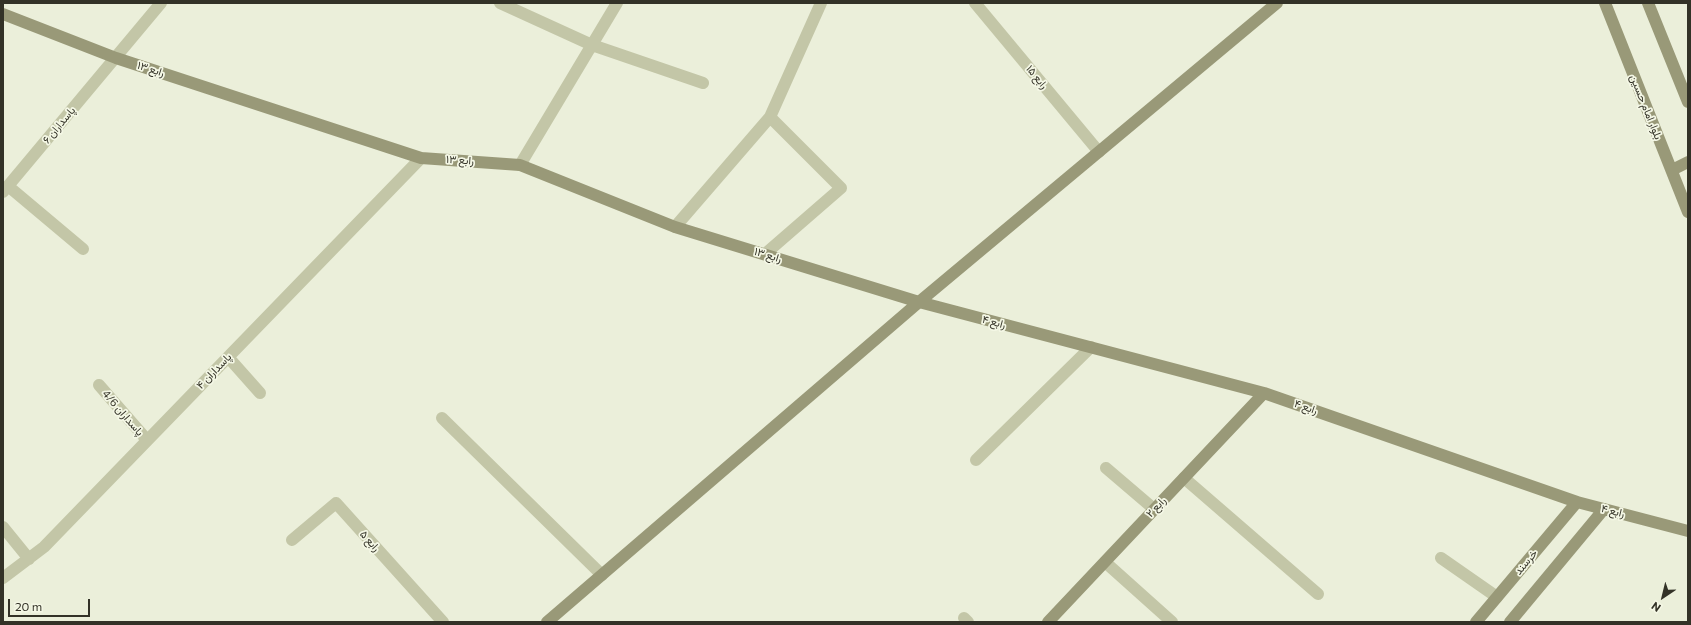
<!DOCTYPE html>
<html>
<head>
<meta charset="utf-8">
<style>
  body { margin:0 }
  #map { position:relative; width:1691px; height:625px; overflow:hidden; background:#ebefda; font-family:Commissioner,sans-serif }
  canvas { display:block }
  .frame { position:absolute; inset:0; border:4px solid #333227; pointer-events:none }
  .north { position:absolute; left:1643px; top:577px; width:40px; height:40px; -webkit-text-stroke:3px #f4f7e5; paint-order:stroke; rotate:215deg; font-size:11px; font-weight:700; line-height:16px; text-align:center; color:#333227 }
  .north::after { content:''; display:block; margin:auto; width:14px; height:18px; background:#333227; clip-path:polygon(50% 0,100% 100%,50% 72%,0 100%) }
  .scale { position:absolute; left:8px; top:599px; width:82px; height:18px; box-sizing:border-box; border:2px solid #333227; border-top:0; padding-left:5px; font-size:12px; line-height:14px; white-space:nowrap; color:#333227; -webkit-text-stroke:3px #f4f7e5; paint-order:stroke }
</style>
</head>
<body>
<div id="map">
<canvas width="1691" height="625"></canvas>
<div class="frame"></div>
<div class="north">N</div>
<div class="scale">20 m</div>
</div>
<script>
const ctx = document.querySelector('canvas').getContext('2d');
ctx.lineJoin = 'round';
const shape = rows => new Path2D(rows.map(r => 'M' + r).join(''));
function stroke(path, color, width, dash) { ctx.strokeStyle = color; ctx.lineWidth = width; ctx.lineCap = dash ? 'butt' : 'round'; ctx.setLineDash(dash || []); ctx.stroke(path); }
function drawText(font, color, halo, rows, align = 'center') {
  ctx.font = font + ' Commissioner,Vazirmatn,sans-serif'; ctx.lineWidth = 3.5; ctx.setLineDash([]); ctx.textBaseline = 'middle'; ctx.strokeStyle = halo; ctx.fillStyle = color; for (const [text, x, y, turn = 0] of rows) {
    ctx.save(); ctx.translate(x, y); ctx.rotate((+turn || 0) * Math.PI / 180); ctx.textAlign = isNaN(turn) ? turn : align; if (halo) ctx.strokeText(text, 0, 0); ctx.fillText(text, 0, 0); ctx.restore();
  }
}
stroke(shape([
  [500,3,592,45,703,83],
  [975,3,1099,152],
  [520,165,617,3],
  [8,186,83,249],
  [3,192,161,3],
  [675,227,770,117,821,3],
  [765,254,841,188,770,117],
  [228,357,260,393],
  [99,385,147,440],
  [442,418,602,575],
  [976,460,1091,347],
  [1106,468,1154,509],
  [1184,478,1318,594],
  [3,527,29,559],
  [292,540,336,503,443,622],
  [1441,558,1497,597],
  [1105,562,1172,622],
  [3,578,44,547,421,158],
  [964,618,968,622]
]), '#c3c6a7', 12);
stroke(shape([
  [1605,3,1688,212],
  [1648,3,1688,102],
  [3,14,116,58,421,158,520,165,675,227,919,302,1264,393,1577,502,1688,531],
  [1672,170,1688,162],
  [547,622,919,302,1277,3],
  [1048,622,1264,393],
  [1476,622,1577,502],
  [1510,622,1604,509]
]), '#999978', 12);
drawText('11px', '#333227', '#f4f7e5', [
  ["رابع ۱۳",151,69,18],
  ["رابع ۱۵",1037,77,50],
  ["بلوار امام حسین",1646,107,68],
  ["پاسداران ۶",59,125,-50],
  ["رابع ۱۳",460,160,4],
  ["رابع ۱۳",768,255,17],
  ["رابع ۴",994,322,15],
  ["پاسداران ۴",214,371,-46],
  ["رابع ۴",1306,407,19],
  ["پاسداران 4/6",123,413,49],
  ["رابع ۲",1156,507,-47],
  ["رابع ۴",1613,511,14],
  ["رابع ۵",370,541,48],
  ["خرسند",1526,562,-50]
]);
</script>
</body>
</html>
